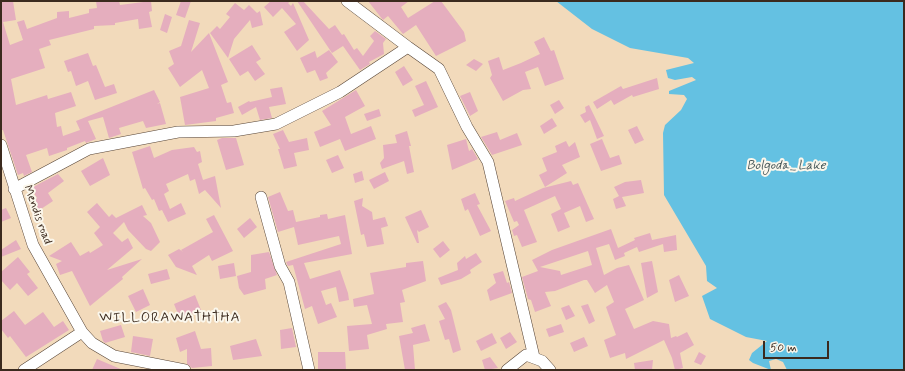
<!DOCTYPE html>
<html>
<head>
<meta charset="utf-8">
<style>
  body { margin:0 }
  #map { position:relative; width:905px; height:371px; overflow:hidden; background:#f2dabb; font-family:Mynerve,sans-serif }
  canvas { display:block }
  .frame { position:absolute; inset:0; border:2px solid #3b2a1e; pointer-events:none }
  .scale { position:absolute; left:763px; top:341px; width:66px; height:18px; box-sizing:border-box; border:2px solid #3b2a1e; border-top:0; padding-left:5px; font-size:12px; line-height:14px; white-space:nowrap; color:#3b2a1e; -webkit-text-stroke:3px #fbf7ec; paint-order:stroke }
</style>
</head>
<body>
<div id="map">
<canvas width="905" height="371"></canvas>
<div class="frame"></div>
<div class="scale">50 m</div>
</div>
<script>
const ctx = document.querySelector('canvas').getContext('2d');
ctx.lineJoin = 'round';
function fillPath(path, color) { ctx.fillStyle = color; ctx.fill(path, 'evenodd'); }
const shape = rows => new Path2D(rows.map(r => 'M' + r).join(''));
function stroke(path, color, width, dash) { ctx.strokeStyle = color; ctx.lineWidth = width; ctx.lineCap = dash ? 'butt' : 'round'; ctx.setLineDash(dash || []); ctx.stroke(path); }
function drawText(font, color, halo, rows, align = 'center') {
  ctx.font = font + ' Mynerve,sans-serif'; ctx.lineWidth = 4; ctx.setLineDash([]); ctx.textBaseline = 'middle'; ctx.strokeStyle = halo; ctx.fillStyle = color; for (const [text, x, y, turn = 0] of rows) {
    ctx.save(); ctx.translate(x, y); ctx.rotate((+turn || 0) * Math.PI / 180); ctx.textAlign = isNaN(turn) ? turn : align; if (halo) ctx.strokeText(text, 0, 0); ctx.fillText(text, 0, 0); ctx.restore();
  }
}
fillPath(shape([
  [556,1,904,1,904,370,787,370,783,362,776,359,769,361,771,370,753,363,749,360,752,353,767,341,746,337,710,319,702,296,717,288,707,281,706,266,664,195,663,133,665,125,681,110,687,99,684,95,669,94,669,91,696,80,692,77,675,80,668,78,666,70,694,63,688,58,630,48,592,29]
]), '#64c1e2');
fillPath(shape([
  [1,1,13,1,16,20,3,22,10,45,23,40,17,22,24,20,27,29,57,18,57,12,69,11,69,18,89,13,89,9,97,8,96,1,119,1,120,5,151,1,152,11,149,12,152,27,139,29,138,19,115,23,115,25,94,26,94,29,49,40,51,45,39,49,45,68,11,79,16,105,47,95,48,99,71,92,76,106,55,113,57,127,61,126,63,136,80,130,76,121,154,90,160,102,157,104,160,103,166,124,146,128,143,121,119,128,121,134,109,138,103,117,88,121,96,139,86,143,85,141,67,148,67,150,49,156,47,148,26,155,32,172,24,176,23,173,18,175,3,130,1,130],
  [181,1,191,1,185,18,176,15],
  [271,1,291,1,288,3,291,6,293,3,309,40,297,51,284,32,296,24,282,8,273,17,264,7],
  [297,1,303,1,329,29,335,25,342,35,344,34,354,50,357,48,363,56,374,41,370,36,375,31,386,39,383,43,384,54,369,62,370,64,360,70,343,46,332,53],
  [368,1,409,1,401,7,408,18,435,1,441,1,464,32,466,41,436,56,416,25,403,34,388,16,383,20],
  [235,3,244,10,249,5,257,13,260,11,263,25,252,28,250,20,234,39,228,58,210,33,217,26,220,29,230,17,226,14],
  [165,14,172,17,167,33,160,30],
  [189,20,200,23,191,52,209,33,228,82,221,85,227,103,231,102,234,113,216,118,216,121,185,125,180,97,209,88,202,70,180,87,168,68,174,64,169,51,181,46],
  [544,37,551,51,554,50,564,79,545,86,538,67,525,72,531,89,523,90,503,101,490,78,492,75,488,61,499,57,503,70,521,63,540,54,534,42],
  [252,45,261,59,256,62,265,74,255,81,248,71,240,76,229,59],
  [329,50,338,62,326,73,328,78,320,81,315,70,307,73,300,58,315,51,317,58],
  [88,53,93,66,96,65,105,87,114,84,117,93,95,100,88,81,76,86,71,71,68,72,64,61],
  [474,59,483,64,476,71,466,65],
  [404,66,413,80,403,86,395,72],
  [657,78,659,89,633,97,632,95,614,105,611,100,597,109,593,102,621,86,623,89],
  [426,81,438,107,415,117,412,110,424,105,415,86],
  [282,87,286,104,269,107,272,118,260,120,256,107,242,115,238,107,249,101,250,102,272,97,270,89],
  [356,90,365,106,345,117,351,134,371,126,376,139,345,151,340,139,320,147,314,132,331,125,322,111],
  [470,92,478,111,470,116,460,96],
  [559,100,564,108,555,114,550,105],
  [589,105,604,136,597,139,590,120,585,123,580,115,586,112,585,107],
  [379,109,381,116,367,121,364,114],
  [552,118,557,126,544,134,540,126],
  [637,126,644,140,635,144,628,130],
  [283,130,289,142,307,138,309,150,294,153,297,166,284,169,278,149,280,149,273,134],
  [407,131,411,146,409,146,414,172,407,174,404,161,382,169,380,163,384,158,383,145,397,143,395,135],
  [497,132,500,140,517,133,522,145,492,155,481,137],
  [222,138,236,138,244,165,226,170,217,140],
  [466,139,469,151,472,149,478,159,452,170,447,145],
  [602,139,610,158,619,155,622,164,601,171,590,144],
  [566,141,569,147,575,142,580,157,562,165,567,173,545,187,539,175,547,171,542,158,557,152,555,146],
  [150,146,154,158,172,150,194,147,197,152,200,151,202,162,198,164,203,180,215,176,221,208,205,190,199,194,195,179,190,181,188,174,166,184,169,191,164,194,170,209,181,203,186,214,168,222,162,210,159,211,154,199,152,200,145,188,143,189,132,152],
  [338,155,344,168,332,173,326,160],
  [103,158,110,175,90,186,81,171],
  [362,171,364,180,355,183,353,174],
  [385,172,389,181,374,189,369,180],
  [58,174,64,181,48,193,53,201,35,213,29,204,37,198,31,188],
  [641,180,644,193,622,197,626,206,616,209,613,199,619,196,614,187,625,182],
  [571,181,573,185,578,183,594,219,586,222,580,206,564,213,570,227,558,232,551,214,561,209,555,196,524,210,537,242,522,247,517,235,514,236,512,230,519,225,517,221,514,222,505,201,514,198,515,201,543,188],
  [280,192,288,211,293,210,296,222,320,217,320,215,327,214,328,219,345,215,352,254,304,263,310,279,340,270,348,293,349,300,339,302,336,287,321,291,326,305,331,303,337,317,318,324,312,306,305,309,293,265,288,266,286,262,341,244,339,236,298,245,294,227,278,232,268,197],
  [475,193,480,204,477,205,491,231,480,236,468,209,465,211,461,199],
  [363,198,362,206,372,212,373,220,385,217,388,226,381,228,384,244,367,247,364,234,361,235,354,201],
  [97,203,109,217,112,214,116,218,142,205,147,215,143,216,151,223,160,242,151,251,146,249,128,230,124,222,122,224,121,222,122,224,113,233,122,242,128,238,133,248,107,270,142,259,122,277,123,279,90,306,72,271,60,275,56,264,62,261,49,256,71,242,80,256,89,251,90,253,103,245,94,233,100,227,87,212],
  [6,208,11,218,1,222,1,210],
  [421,210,429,227,419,232,417,230,419,243,417,243,405,217],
  [214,215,233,251,212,261,209,255,192,266,197,275,176,267,168,255,179,249,183,252,181,250,213,232,206,219],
  [250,218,257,227,244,238,237,229],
  [611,229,618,248,635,240,634,238,650,233,652,240,676,235,677,250,664,252,663,244,639,252,637,247,624,253,625,256,615,260,609,244,596,248,604,275,617,268,629,265,644,300,625,309,634,329,653,321,669,324,671,338,676,336,677,337,687,332,694,345,680,353,683,368,675,370,672,358,664,340,626,359,625,353,610,358,604,340,616,335,606,307,614,302,607,285,595,293,587,280,584,280,555,291,545,292,551,306,535,312,531,300,528,299,522,277,538,271,532,260,552,250],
  [588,251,592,265,561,275,560,271,540,267],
  [16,240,21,249,1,257,1,250],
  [443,241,450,250,440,258,433,249],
  [269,252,277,275,265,279,266,289,244,295,239,288,237,276,251,272,251,255],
  [476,253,482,262,470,270,471,273,461,279,441,285,438,278,458,270,457,263,465,256,466,259],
  [18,257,30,272,27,274,38,288,28,296,17,283,10,290,1,280,1,272],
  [423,261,426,281,402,290,405,302,400,303,403,322,386,324,387,329,367,335,369,349,349,351,347,326,372,324,367,305,354,307,353,299,374,294,370,273,406,267,406,263],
  [652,261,658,292,647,298,641,263],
  [234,263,236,276,220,279,218,266],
  [167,269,170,279,151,284,148,274],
  [503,271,507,283,509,282,512,293,490,301,487,290,496,283,493,274],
  [679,275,689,296,675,302,669,280],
  [143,289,150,305,136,312,128,296],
  [195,295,201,310,180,319,174,304],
  [446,302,451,310,461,350,453,353,449,339,445,340,439,321,445,319,438,306],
  [588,304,595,321,589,324,581,306],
  [569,305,575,316,566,320,561,308],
  [14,311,25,325,43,312,54,327,63,321,69,330,26,357,10,336,8,338,1,329,1,321],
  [425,324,430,341,413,345,415,370,405,370,399,336,413,333,411,328],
  [561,324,564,332,549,337,546,329],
  [121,325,125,337,105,343,103,341,100,331],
  [292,328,296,347,281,349,280,330],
  [195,331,201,349,211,348,212,366,192,368,187,364,187,349,180,352,176,338],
  [510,332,517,342,506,349,500,338],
  [492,333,497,343,481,351,476,341],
  [133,336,153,339,150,356,131,352],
  [584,337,588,346,574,352,570,343],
  [256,339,262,356,233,360,230,346],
  [318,352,345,352,346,370,318,370],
  [699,352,706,356,701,365,694,362],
  [490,357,498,368,485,370,482,360],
  [97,359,123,370,92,370],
  [653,360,652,370,635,370,634,363]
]), '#e5aebe');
const minor = shape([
  [347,1,408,47],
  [1,145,33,245,82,332,92,343,114,356,185,370],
  [14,189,89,149,178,132,234,131,276,124,340,92,408,47,439,69,467,127,488,162,534,357],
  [261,197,280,266,289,282,309,370],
  [24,370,82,332],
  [507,370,526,355,542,361,550,370]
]);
stroke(minor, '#564436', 12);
stroke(minor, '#fff', 11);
drawText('12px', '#3b2a1e', '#fbf7ec', [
  ["Mendis road",37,215,70]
]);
drawText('italic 13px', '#475759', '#fbf7ec', [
  ["Bolgoda_Lake",786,166]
]);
ctx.letterSpacing = '1px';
drawText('14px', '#3b2a1e', '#fbf7ec', [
  ["WILLORAWATHTHA",170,318]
]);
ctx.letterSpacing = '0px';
</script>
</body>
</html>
